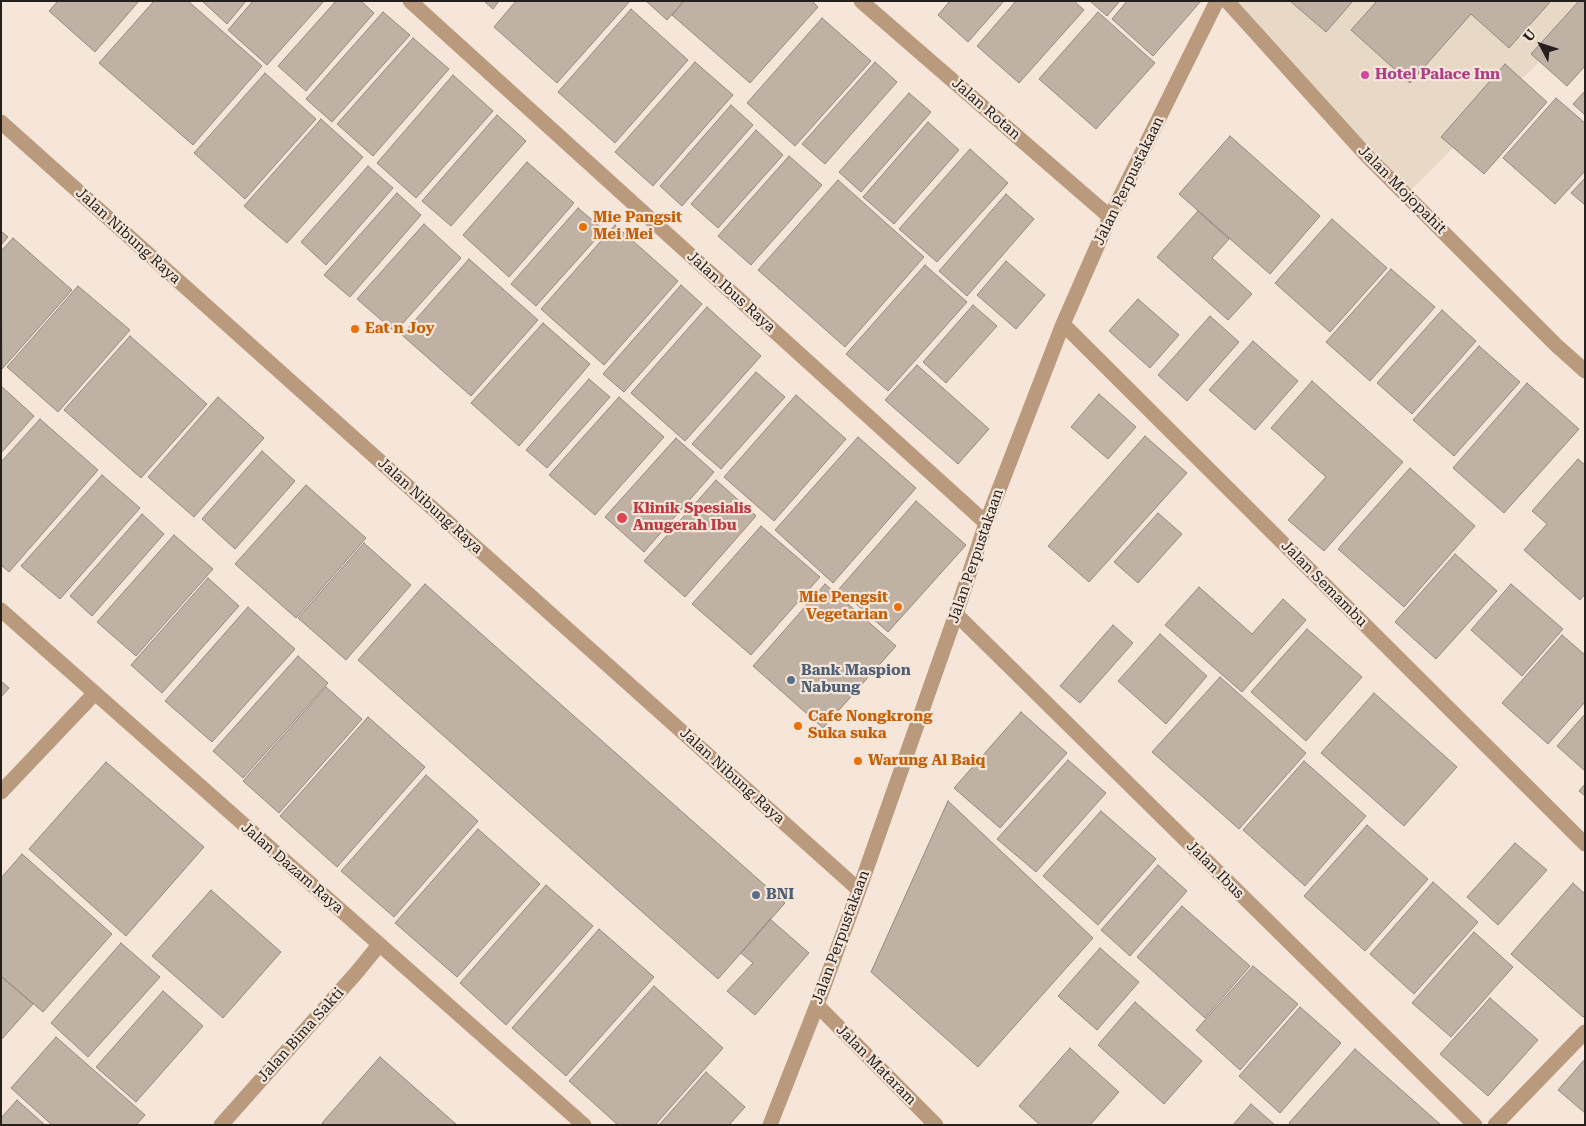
<!DOCTYPE html>
<html>
<head>
<meta charset="utf-8">
<style>
  body { margin:0 }
  #map { position:relative; width:1586px; height:1126px; overflow:hidden; background:#f6e6d9; font-family:"Roboto Serif",serif }
  canvas { display:block }
  .frame { position:absolute; inset:0; border:2px solid #26201c; pointer-events:none }
  .north { position:absolute; left:1516px; top:20px; width:50px; height:50px; -webkit-text-stroke:4px #f6e6d9; paint-order:stroke; rotate:310deg; font-size:14px; font-weight:700; line-height:20px; text-align:center; color:#26201c }
  .north::after { content:''; display:block; margin:auto; width:18px; height:22px; background:#26201c; clip-path:polygon(50% 0,100% 100%,50% 72%,0 100%) }
</style>
</head>
<body>
<div id="map">
<canvas width="1586" height="1126"></canvas>
<div class="frame"></div>
<div class="north">U</div>
</div>
<script>
const ctx = document.querySelector('canvas').getContext('2d');
ctx.lineJoin = 'round';
function fillPath(path, color) { ctx.fillStyle = color; ctx.fill(path, 'evenodd'); }
const shape = rows => new Path2D(rows.map(r => 'M' + r).join(''));
function stroke(path, color, width, dash) { ctx.strokeStyle = color; ctx.lineWidth = width; ctx.lineCap = dash ? 'butt' : 'round'; ctx.setLineDash(dash || []); ctx.stroke(path); }
function drawText(font, color, halo, rows, align = 'center') {
  ctx.font = font + ' "Roboto Serif",serif'; ctx.lineWidth = 4.5; ctx.setLineDash([]); ctx.textBaseline = 'middle'; ctx.strokeStyle = halo; ctx.fillStyle = color; for (const [text, x, y, turn = 0] of rows) {
    ctx.save(); ctx.translate(x, y); ctx.rotate((+turn || 0) * Math.PI / 180); ctx.textAlign = isNaN(turn) ? turn : align; if (halo) ctx.strokeText(text, 0, 0); ctx.fillText(text, 0, 0); ctx.restore();
  }
}
fillPath(shape([
  [1231,1,1585,1,1585,16,1406,195]
]), '#e8d9c7');
const building = shape([
  [58,1,139,1,95,52,49,11,58,1],
  [154,1,188,1,262,66,193,145,99,63,154,1],
  [202,1,246,1,227,24,202,1],
  [253,1,324,1,267,65,228,30,253,1],
  [336,1,361,1,374,13,306,91,278,66,336,1],
  [484,1,499,1,493,9,484,1],
  [516,1,630,1,557,83,494,27,516,1],
  [646,1,684,1,667,20,646,1],
  [684,1,812,1,818,7,750,83,672,15,684,1],
  [950,1,1004,1,968,42,938,15,950,1],
  [1016,1,1074,1,1084,10,1019,83,977,46,1016,1],
  [1090,1,1120,1,1107,16,1090,1],
  [1127,1,1201,1,1153,56,1112,19,1127,1],
  [1290,1,1353,1,1326,32,1290,1],
  [1377,1,1551,1,1509,48,1471,14,1410,83,1351,30,1377,1],
  [1579,1,1585,1,1585,66,1567,86,1531,54,1579,1],
  [631,9,688,60,615,143,558,92,631,9],
  [383,12,410,35,332,122,306,99,383,12],
  [1098,12,1155,63,1096,129,1039,79,1098,12],
  [822,18,871,61,795,146,747,103,822,18],
  [413,38,449,69,373,156,337,124,413,38],
  [695,62,733,95,653,186,615,152,695,62],
  [875,62,897,82,825,164,802,144,875,62],
  [1505,64,1547,102,1484,174,1441,137,1505,64],
  [265,73,316,119,245,199,194,153,265,73],
  [453,75,493,111,416,198,377,163,453,75],
  [1585,91,1585,115,1573,104,1585,91],
  [909,93,931,112,861,192,839,172,909,93],
  [1556,98,1585,123,1585,171,1555,204,1503,158,1556,98],
  [731,105,753,125,682,206,660,186,731,105],
  [497,115,526,141,451,226,422,201,497,115],
  [321,119,363,157,287,243,244,206,321,119],
  [928,122,959,150,894,224,863,197,928,122],
  [756,130,783,155,718,228,691,204,756,130],
  [1230,136,1320,216,1270,274,1179,194,1230,136],
  [970,149,1008,183,937,262,899,229,970,149],
  [789,156,822,185,751,265,718,236,789,156],
  [527,162,574,203,509,277,463,235,527,162],
  [368,166,393,188,326,265,301,242,368,166],
  [1585,178,1585,205,1571,193,1585,178],
  [838,180,924,257,845,347,758,270,838,180],
  [397,193,421,215,350,297,324,275,397,193],
  [1006,194,1034,219,967,296,939,271,1006,194],
  [578,208,604,230,536,306,511,284,578,208],
  [1198,211,1229,239,1212,258,1252,294,1228,320,1157,257,1198,211],
  [1332,219,1387,268,1330,332,1275,283,1332,219],
  [424,224,461,258,395,332,357,299,424,224],
  [615,225,678,281,604,365,541,309,615,225],
  [1,231,8,237,1,245,1,231],
  [13,238,72,290,2,369,1,251,13,238],
  [469,259,538,320,471,396,402,335,469,259],
  [1006,261,1045,295,1016,329,977,295,1006,261],
  [925,265,967,302,888,391,846,354,925,265],
  [1391,269,1435,307,1370,381,1326,342,1391,269],
  [681,285,702,304,624,392,603,374,681,285],
  [78,286,130,330,58,412,7,367,78,286],
  [1138,299,1179,335,1150,368,1109,331,1138,299],
  [973,305,997,326,946,383,923,362,973,305],
  [707,307,761,356,685,441,631,393,707,307],
  [1442,310,1476,341,1412,414,1377,383,1442,310],
  [1210,316,1239,342,1187,401,1158,375,1210,316],
  [543,323,590,364,519,446,471,403,543,323],
  [130,336,207,404,141,478,64,410,130,336],
  [1253,341,1298,381,1255,430,1209,390,1253,341],
  [1479,346,1520,382,1454,456,1413,420,1479,346],
  [917,365,989,429,958,464,885,400,917,365],
  [756,372,785,397,721,469,692,444,756,372],
  [589,379,610,397,547,468,526,450,589,379],
  [1312,381,1403,462,1324,551,1288,520,1326,477,1271,428,1312,381],
  [1527,383,1579,429,1504,513,1453,468,1527,383],
  [1,386,34,416,1,453,1,386],
  [1099,394,1136,427,1108,459,1071,427,1099,394],
  [796,395,846,439,774,521,724,477,796,395],
  [218,397,264,438,194,517,148,477,218,397],
  [619,397,664,437,595,515,549,475,619,397],
  [40,419,98,470,9,572,1,565,1,462,40,419],
  [1145,436,1187,473,1089,582,1048,546,1145,436],
  [858,437,916,488,833,583,775,530,858,437],
  [676,438,714,472,644,552,605,517,676,438],
  [262,451,295,481,235,549,202,519,262,451],
  [1578,459,1585,465,1585,594,1580,600,1524,550,1547,524,1532,511,1578,459],
  [1410,468,1475,526,1404,607,1338,549,1410,468],
  [102,475,140,508,60,599,21,566,102,475],
  [716,480,756,516,685,597,644,561,716,480],
  [306,485,366,538,296,618,235,564,306,485],
  [916,501,966,545,888,632,839,589,916,501],
  [1158,513,1182,534,1138,583,1114,562,1158,513],
  [142,514,164,534,92,616,70,596,142,514],
  [761,526,820,577,751,655,692,604,761,526],
  [174,535,213,569,136,656,97,622,174,535],
  [364,543,411,585,346,660,298,618,364,543],
  [1455,554,1497,591,1436,659,1395,622,1455,554],
  [208,578,239,606,162,693,131,665,208,578],
  [425,584,785,903,718,979,358,660,425,584],
  [825,584,896,646,823,728,753,666,825,584],
  [1511,584,1563,629,1522,676,1471,630,1511,584],
  [1199,587,1252,634,1283,599,1306,620,1242,692,1165,625,1199,587],
  [248,607,295,649,212,742,165,701,248,607],
  [1113,625,1133,643,1080,703,1060,686,1113,625],
  [1307,629,1362,677,1306,741,1251,692,1307,629],
  [1160,634,1207,676,1166,724,1118,681,1160,634],
  [1562,635,1585,655,1585,702,1548,744,1502,703,1562,635],
  [298,656,328,683,243,778,213,751,298,656],
  [1220,677,1306,753,1239,829,1152,752,1220,677],
  [1,681,9,688,1,697,1,681],
  [326,687,362,719,279,813,243,781,326,687],
  [1374,693,1457,767,1404,826,1321,753,1374,693],
  [1021,712,1067,753,1000,828,954,788,1021,712],
  [1585,714,1585,771,1557,746,1585,714],
  [368,717,425,767,337,867,280,816,368,717],
  [1068,760,1106,793,1036,872,997,839,1068,760],
  [1304,761,1366,816,1305,886,1243,830,1304,761],
  [106,762,204,847,126,936,29,849,106,762],
  [426,775,478,821,394,917,341,871,426,775],
  [1585,784,1585,796,1579,791,1585,784],
  [948,801,1093,938,978,1067,871,972,948,801],
  [1101,811,1156,859,1098,925,1043,876,1101,811],
  [1367,825,1428,879,1365,951,1304,896,1367,825],
  [478,829,540,884,457,977,395,923,478,829],
  [1515,843,1547,870,1498,925,1467,897,1515,843],
  [22,854,112,934,43,1012,1,976,1,878,22,854],
  [1158,865,1187,891,1130,956,1101,930,1158,865],
  [1433,882,1478,922,1414,994,1370,954,1433,882],
  [1573,883,1585,894,1585,1016,1583,1017,1511,954,1573,883],
  [546,885,593,926,506,1025,460,983,546,885],
  [211,890,281,952,223,1018,152,956,211,890],
  [1182,906,1250,966,1205,1018,1137,957,1182,906],
  [770,919,809,953,755,1015,727,991,753,963,741,953,770,919],
  [599,929,654,977,566,1076,512,1028,599,929],
  [1474,932,1513,967,1451,1037,1412,1003,1474,932],
  [121,943,160,977,88,1057,51,1023,121,943],
  [1100,948,1139,982,1097,1030,1058,996,1100,948],
  [1253,966,1298,1004,1240,1070,1196,1030,1253,966],
  [1,976,33,1004,1,1040,1,976],
  [654,986,723,1048,655,1125,618,1125,569,1081,654,986],
  [163,991,203,1026,136,1102,96,1067,163,991],
  [1490,998,1538,1040,1488,1096,1440,1054,1490,998],
  [1135,1002,1202,1061,1164,1104,1098,1045,1135,1002],
  [1300,1007,1341,1043,1280,1113,1239,1076,1300,1007],
  [56,1037,145,1115,136,1125,52,1125,11,1088,56,1037],
  [1070,1048,1119,1092,1090,1125,1040,1125,1019,1106,1070,1048],
  [1355,1049,1441,1125,1291,1125,1289,1123,1355,1049],
  [380,1057,457,1125,325,1125,322,1123,380,1057],
  [1585,1059,1585,1113,1558,1090,1585,1059],
  [706,1072,745,1107,729,1125,659,1125,706,1072],
  [17,1100,45,1125,1,1125,1,1118,17,1100],
  [1251,1104,1275,1125,1233,1125,1251,1104]
]);
fillPath(building, '#c0b1a5');
stroke(building, '#95887c', 1);
stroke(shape([
  [410,1,986,523],
  [861,1,1110,217],
  [1227,1,1367,156,1556,345,1585,371],
  [1,122,859,890],
  [1063,324,1585,844],
  [1,610,584,1125],
  [956,614,1475,1125],
  [1,792,95,693],
  [817,1005,936,1125],
  [221,1125,357,972,379,945],
  [770,1125,817,1005,859,890,956,614,986,523,1063,324,1110,217,1217,1],
  [1495,1125,1585,1032]
]), '#b99a7d', 15);
for (const [x, y, r, color] of [
  [1365,75,5,"#d1479c"],
  [583,227,5,"#e8710a"],
  [355,329,5,"#e8710a"],
  [622,518,6,"#e0444e"],
  [898,607,5,"#e8710a"],
  [791,680,5,"#5c6f8a"],
  [798,726,5,"#e8710a"],
  [858,761,5,"#e8710a"],
  [756,895,5,"#5c6f8a"]
]) { const dot = new Path2D(); dot.arc(x, y, r, 0, 2 * Math.PI); ctx.fillStyle = color; ctx.fill(dot); stroke(dot, '#f6e6d9', 2); }
drawText('bold 15px', '#b23c85', '#f6e6d9', [
  ["Hotel Palace Inn",1375,75]
], 'left');
drawText('15px', '#26201c', '#f6e6d9', [
  ["Jalan Rotan",986,109,41],
  ["Jalan Perpustakaan",1129,181,-64],
  ["Jalan Mojopahit",1402,190,45],
  ["Jalan Nibung Raya",128,236,42],
  ["Jalan Ibus Raya",731,292,42],
  ["Jalan Nibung Raya",430,506,42],
  ["Jalan Perpustakaan",976,556,-71],
  ["Jalan Semambu",1324,584,45],
  ["Jalan Nibung Raya",732,776,42],
  ["Jalan Dazam Raya",292,868,41],
  ["Jalan Ibus",1215,870,45],
  ["Jalan Perpustakaan",841,937,-70],
  ["Jalan Bima Sakti",301,1035,-48],
  ["Jalan Mataram",876,1065,45]
]);
drawText('bold 15px', '#c56008', '#f6e6d9', [
  ["Mie Pangsit",593,218],
  ["Mei Mei",593,235],
  ["Eat n Joy",365,329],
  ["Mie Pengsit",888,598,"right"],
  ["Vegetarian",888,615,"right"],
  ["Cafe Nongkrong",808,717],
  ["Suka suka",808,734],
  ["Warung Al Baiq",868,761]
], 'left');
drawText('bold 15px', '#be3a42', '#f6e6d9', [
  ["Klinik Spesialis",633,509],
  ["Anugerah Ibu",633,526]
], 'left');
drawText('bold 15px', '#4e5e75', '#f6e6d9', [
  ["Bank Maspion",801,671],
  ["Nabung",801,688],
  ["BNI",766,895]
], 'left');
</script>
</body>
</html>
